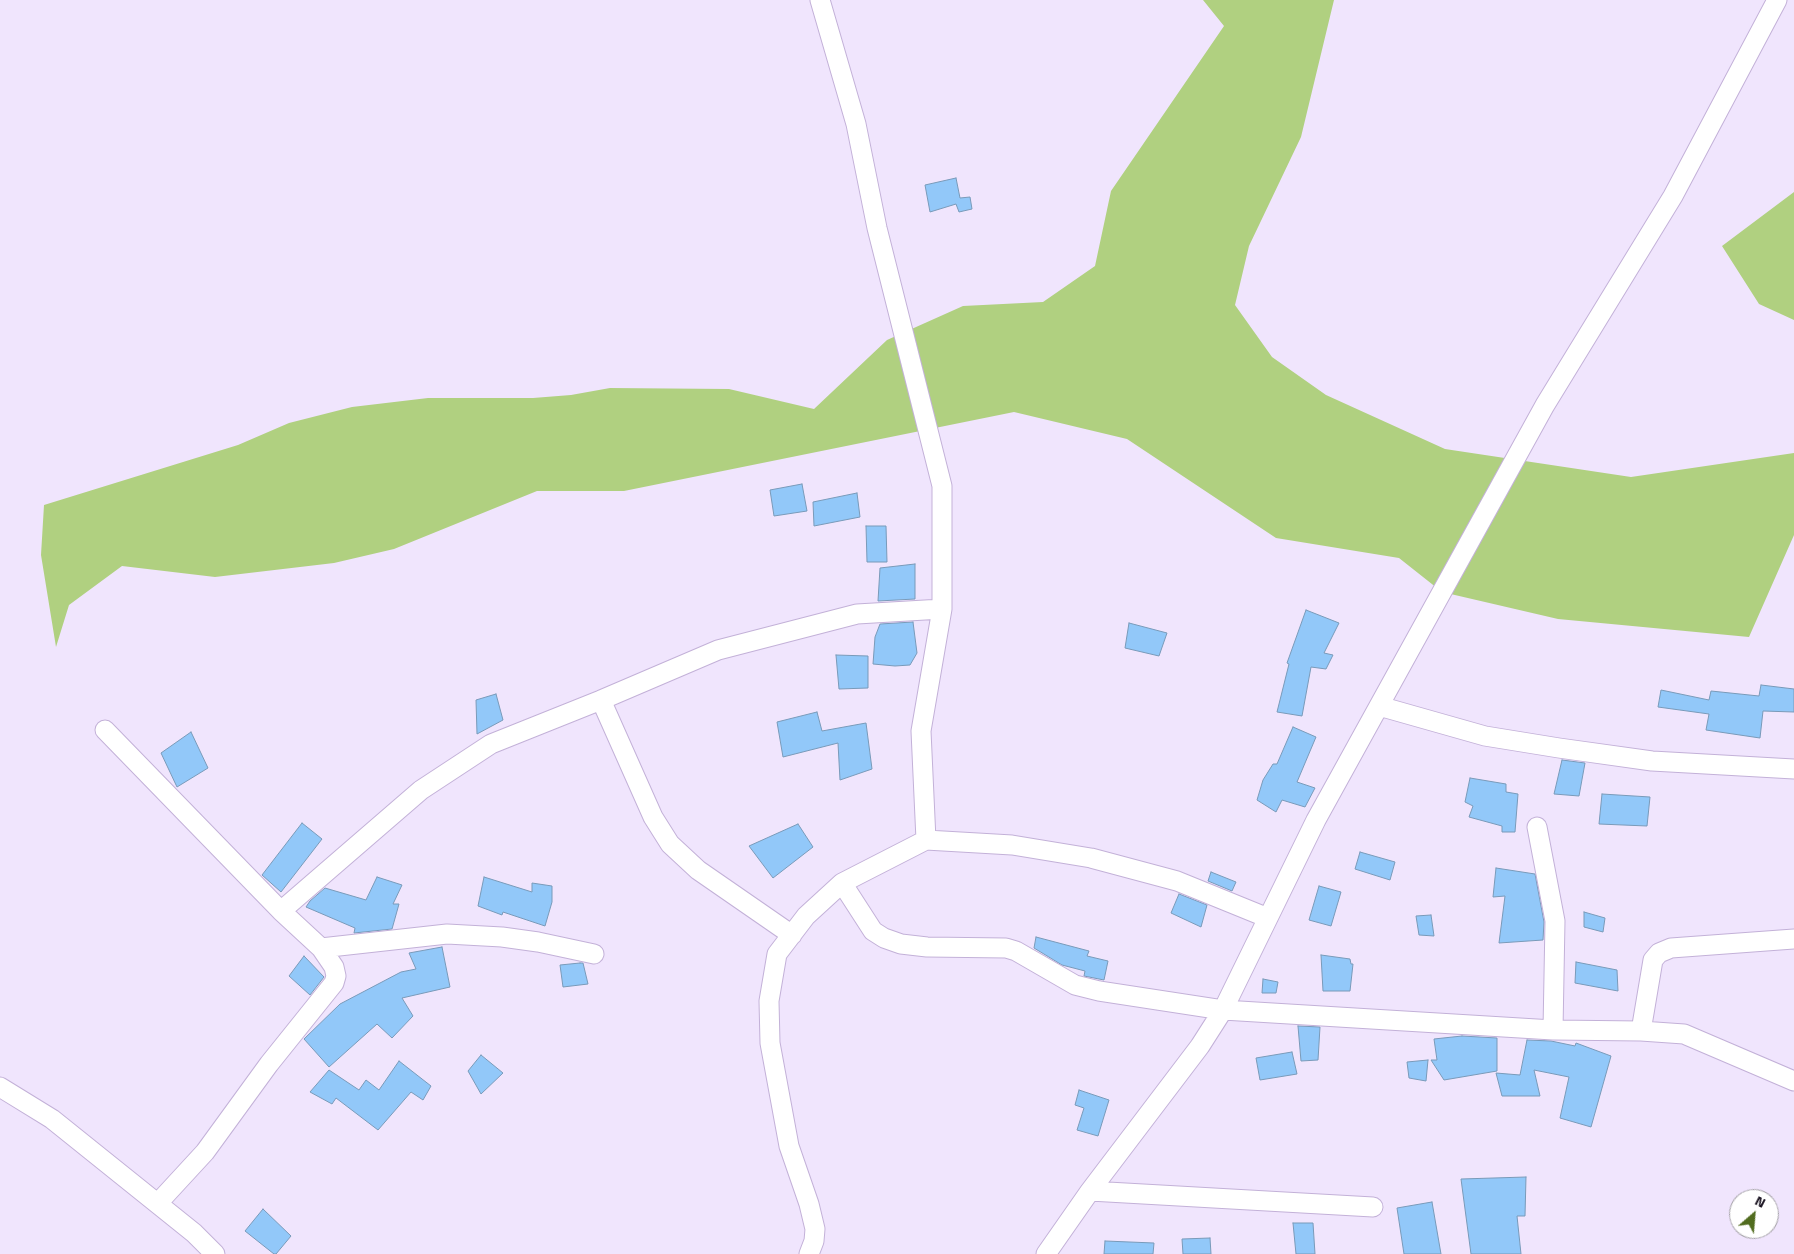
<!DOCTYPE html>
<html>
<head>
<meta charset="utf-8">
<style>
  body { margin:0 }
  #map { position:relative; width:1794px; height:1254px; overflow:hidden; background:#f0e5fd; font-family:"Titillium Web",sans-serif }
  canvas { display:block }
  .north { position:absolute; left:1729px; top:1189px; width:50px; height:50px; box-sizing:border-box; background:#fff; border:1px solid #a29fa5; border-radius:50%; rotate:27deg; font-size:14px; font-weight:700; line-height:20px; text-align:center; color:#17101e }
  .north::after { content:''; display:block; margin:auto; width:18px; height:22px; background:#516c1f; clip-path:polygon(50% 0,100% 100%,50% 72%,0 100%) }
</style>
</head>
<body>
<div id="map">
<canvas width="1794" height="1254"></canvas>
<div class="north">N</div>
</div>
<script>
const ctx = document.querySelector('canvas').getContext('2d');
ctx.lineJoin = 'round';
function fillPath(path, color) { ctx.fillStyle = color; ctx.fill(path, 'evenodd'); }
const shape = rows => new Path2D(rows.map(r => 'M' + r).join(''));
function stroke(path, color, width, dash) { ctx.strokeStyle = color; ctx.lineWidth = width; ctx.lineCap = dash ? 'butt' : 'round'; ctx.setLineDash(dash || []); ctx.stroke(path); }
fillPath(shape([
  [1203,0,1334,0,1301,137,1249,246,1235,305,1272,357,1326,395,1445,449,1631,477,1794,453,1794,535,1749,637,1558,619,1442,592,1399,558,1276,538,1127,439,1014,412,624,491,537,491,394,549,334,563,215,577,122,566,69,605,56,647,41,555,44,505,238,445,289,423,352,407,428,398,533,398,571,395,610,388,729,389,814,409,887,340,963,306,1043,302,1095,266,1111,191,1224,26],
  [1794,192,1794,320,1759,304,1722,246]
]), '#b0d080');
const building = shape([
  [956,178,960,198,970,197,972,209,959,212,956,204,930,212,925,185,956,178],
  [802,484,807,511,774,516,770,490,802,484],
  [857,493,860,517,814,526,813,502,857,493],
  [866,526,886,526,887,562,867,562,866,526],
  [915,564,915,599,878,601,880,568,915,564],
  [1306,610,1339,623,1324,653,1333,655,1326,669,1311,667,1302,716,1277,712,1289,664,1287,663,1306,610],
  [913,622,917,653,910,665,895,666,873,664,875,637,880,624,913,622],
  [1129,623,1167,633,1159,656,1125,648,1129,623],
  [836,655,868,656,868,688,839,689,836,655],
  [1761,685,1794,689,1794,712,1763,711,1760,738,1706,730,1709,714,1658,707,1661,690,1709,700,1711,691,1759,696,1761,685],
  [496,694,503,720,477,734,476,700,496,694],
  [817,712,822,731,866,723,872,769,840,780,838,743,783,757,777,722,817,712],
  [1293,727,1316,737,1297,782,1315,788,1305,807,1282,800,1276,812,1257,800,1263,780,1273,764,1277,764,1293,727],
  [191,732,208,768,177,787,161,753,191,732],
  [1562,760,1585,763,1579,796,1554,794,1562,760],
  [1470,778,1506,784,1506,792,1518,794,1515,832,1502,832,1502,826,1469,817,1473,806,1465,802,1470,778],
  [1602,794,1650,797,1647,826,1599,824,1602,794],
  [302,823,322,839,281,892,262,875,302,823],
  [798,824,813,847,773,878,749,846,798,824],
  [1360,852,1395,862,1390,880,1355,869,1360,852],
  [1496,868,1535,874,1544,922,1543,940,1499,943,1505,896,1493,897,1496,868],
  [1211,872,1236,882,1232,891,1208,881,1211,872],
  [377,877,402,885,393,904,399,904,392,929,354,933,355,928,306,907,310,901,325,888,366,900,377,877],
  [484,877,532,892,532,883,552,886,552,902,545,926,503,912,502,915,478,906,484,877],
  [1319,886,1341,892,1331,926,1309,920,1319,886],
  [1179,894,1207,905,1201,927,1171,913,1179,894],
  [1584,912,1605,918,1603,932,1584,927,1584,912],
  [1431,915,1434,936,1419,935,1416,916,1431,915],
  [1036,937,1089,951,1087,956,1108,961,1104,980,1084,976,1085,971,1062,965,1034,948,1036,937],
  [442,947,450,987,402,998,413,1016,392,1038,377,1024,329,1067,304,1039,340,1004,401,972,416,969,409,953,442,947],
  [1321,955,1350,959,1351,964,1353,964,1350,991,1323,991,1321,955],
  [304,956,324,977,310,995,289,976,304,956],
  [1576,962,1617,970,1618,991,1575,983,1576,962],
  [580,963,583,963,588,984,563,987,560,965,580,963],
  [1263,979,1278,982,1276,993,1262,993,1263,979],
  [1298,1026,1320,1027,1318,1060,1301,1061,1298,1026],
  [1462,1036,1497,1038,1497,1071,1444,1080,1431,1060,1437,1060,1434,1039,1462,1036],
  [1527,1040,1551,1041,1575,1046,1576,1043,1611,1056,1591,1127,1560,1118,1569,1077,1534,1070,1540,1096,1502,1096,1496,1073,1520,1075,1527,1040],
  [1292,1052,1297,1074,1260,1080,1256,1058,1292,1052],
  [481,1055,503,1073,481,1094,468,1071,481,1055],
  [1428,1060,1426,1081,1409,1078,1407,1062,1428,1060],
  [399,1061,431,1086,423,1100,411,1092,378,1130,336,1098,332,1104,310,1092,329,1070,359,1090,366,1080,379,1090,399,1061],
  [1079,1090,1109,1100,1098,1136,1077,1130,1084,1108,1075,1105,1079,1090],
  [1526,1177,1525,1216,1517,1216,1521,1254,1471,1254,1461,1179,1526,1177],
  [1432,1202,1441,1254,1404,1254,1397,1208,1432,1202],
  [263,1209,291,1236,276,1254,274,1254,245,1231,263,1209],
  [1293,1223,1313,1223,1315,1254,1296,1254,1293,1223],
  [1210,1238,1211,1254,1183,1254,1182,1239,1210,1238],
  [1105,1241,1154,1243,1153,1254,1104,1254,1105,1241]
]);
fillPath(building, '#92c8f9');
stroke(building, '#799ab9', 1);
const street = shape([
  [601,700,653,817,670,844,698,870,792,935],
  [1379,706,1485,736,1559,748,1652,761,1794,769],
  [105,730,281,911,321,948,334,967,336,976,334,983,269,1064,205,1152,158,1203],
  [1537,827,1555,921,1553,1030],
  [926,840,1012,845,1091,858,1177,881,1268,918],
  [842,883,873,931,884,938,901,944,927,947,1006,948,1016,951,1075,985,1099,991,1223,1010,1553,1030,1641,1031,1684,1034,1794,1081],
  [281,911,421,790,491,744,601,700,718,650,857,614,942,609],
  [321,948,447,934,502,937,538,942,594,954],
  [1641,1031,1653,960,1659,953,1671,948,1794,939],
  [0,1087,52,1119,194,1233,215,1254],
  [1090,1191,1373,1207],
  [809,1254,814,1241,815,1229,809,1204,789,1146,770,1043,769,1001,777,954,806,916,842,883,926,840,921,731,942,609,942,486,877,228,856,124,820,0],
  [1046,1254,1090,1191,1200,1046,1223,1010,1316,820,1545,405,1673,196,1777,0]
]);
stroke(street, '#c3b1d8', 21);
stroke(street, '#fff', 19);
</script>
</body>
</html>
